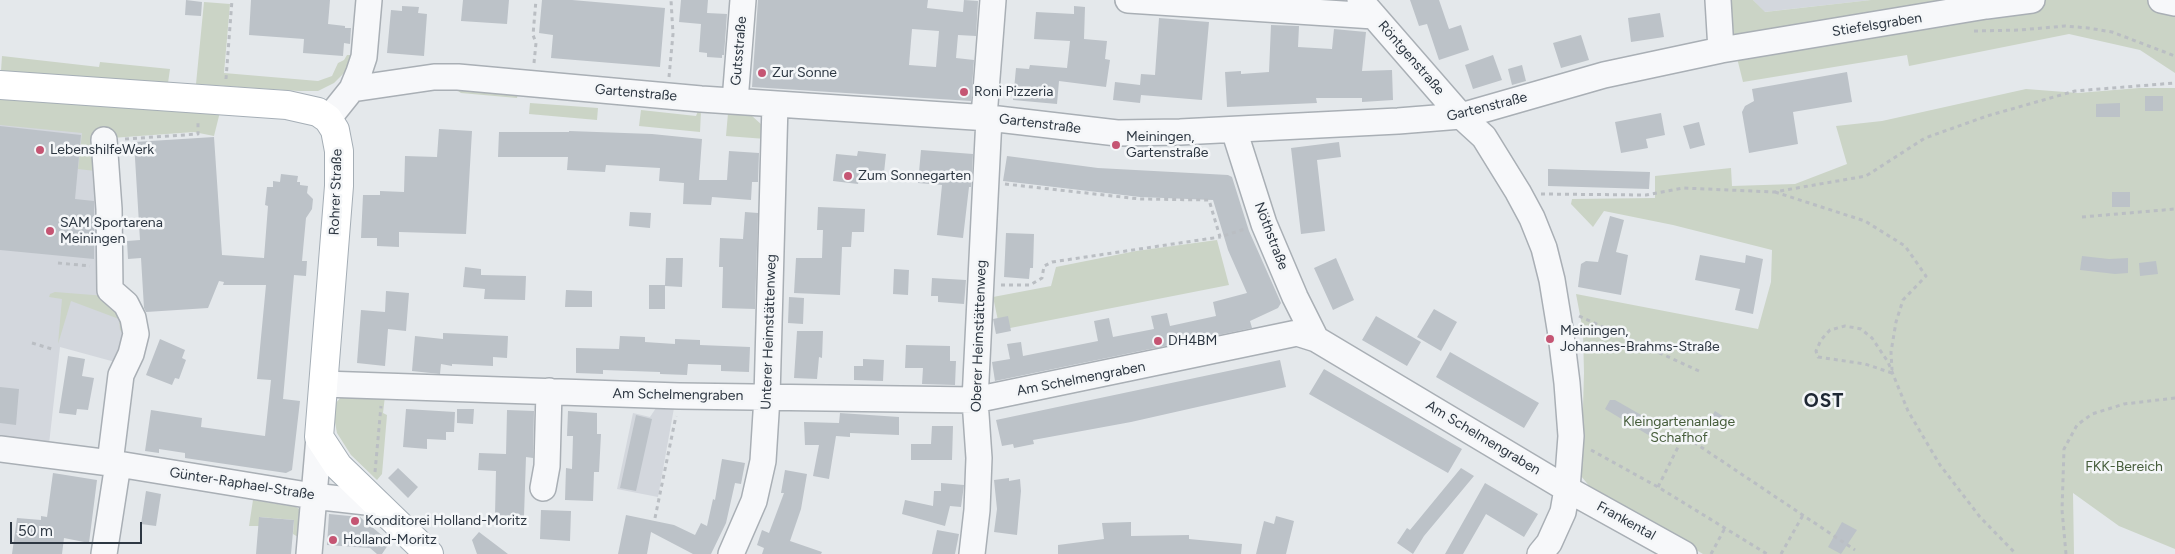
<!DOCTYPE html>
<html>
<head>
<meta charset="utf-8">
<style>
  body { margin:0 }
  #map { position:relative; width:2175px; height:554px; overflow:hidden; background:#e4e8eb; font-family:Figtree,sans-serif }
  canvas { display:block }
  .scale { position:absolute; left:10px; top:522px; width:132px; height:22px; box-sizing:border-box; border:2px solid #2d3742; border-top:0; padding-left:6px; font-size:15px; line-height:18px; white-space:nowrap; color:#2d3742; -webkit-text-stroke:4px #f4f6f8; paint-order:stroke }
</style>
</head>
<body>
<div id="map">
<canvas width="2175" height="554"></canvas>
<div class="scale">50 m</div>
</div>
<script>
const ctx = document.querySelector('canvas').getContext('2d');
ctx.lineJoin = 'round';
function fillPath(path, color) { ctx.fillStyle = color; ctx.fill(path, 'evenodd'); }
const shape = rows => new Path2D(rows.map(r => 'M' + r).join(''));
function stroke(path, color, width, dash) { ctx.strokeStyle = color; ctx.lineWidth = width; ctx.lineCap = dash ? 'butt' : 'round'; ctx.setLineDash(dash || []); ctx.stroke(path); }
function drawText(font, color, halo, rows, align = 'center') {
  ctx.font = font + ' Figtree,sans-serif'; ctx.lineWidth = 5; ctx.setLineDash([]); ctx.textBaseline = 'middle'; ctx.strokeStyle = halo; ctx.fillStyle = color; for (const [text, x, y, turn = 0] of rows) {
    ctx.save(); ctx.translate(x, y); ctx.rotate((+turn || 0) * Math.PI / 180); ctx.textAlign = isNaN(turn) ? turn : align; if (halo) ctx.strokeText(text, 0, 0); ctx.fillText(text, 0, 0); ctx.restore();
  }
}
fillPath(shape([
  [1753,0,1871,0,1764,12],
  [0,121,102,132,129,334,115,362,60,347,49,444,0,438],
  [656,408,674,408,658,497,617,489,633,413,650,417]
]), '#d3d7dd');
fillPath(shape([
  [1727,0,1753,0,1765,12,1871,0,2175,0,2175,73,2140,50,2069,34,1909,66,1907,55,1743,82,1732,38],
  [204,2,230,4,224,73,318,81,332,76,338,63,344,60,347,55,353,55,346,71,334,83,318,91,299,91,196,84],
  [2,56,99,67,100,62,170,69,168,83,1,71],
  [451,86,518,91,517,98,461,93],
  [2139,88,2175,88,2175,549,2119,526,2073,493,2074,554,1703,554,1590,487,1581,476,1584,373,1583,331,1576,294,1758,329,1771,282,1772,250,1673,225,1604,211,1593,227,1571,204,1572,199,1655,198,1655,176,1731,168,1732,186,1795,184,1847,164,1836,126,1882,121,2026,89,2078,93],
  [0,97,220,112,214,136,194,132,98,139,95,171,78,169,82,133,0,125],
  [530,103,598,108,597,120,529,114],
  [641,110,696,116,698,111,701,111,700,132,639,126],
  [728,113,752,116,762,125,766,139,726,136],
  [1217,240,1229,285,1000,330,993,297,1051,286,1056,267,1136,251],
  [55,292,106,296,120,308,123,333,120,330,119,319,71,301,58,344,62,299,49,297,50,294],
  [342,396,385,396,383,413,387,415,382,474,377,480,351,455,337,433,333,412,334,405],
  [253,500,296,507,301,510,298,537,293,534,294,520,260,517,259,526,249,526]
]), '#cbd4c6');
fillPath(shape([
  [186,0,202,2,201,16,185,15],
  [251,0,330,0,328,24,345,26,345,28,351,28,350,44,344,43,343,56,303,53,304,39,249,35],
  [463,0,509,0,507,24,461,21],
  [542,0,572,0,665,8,660,67,551,58,553,35,539,33],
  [681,0,708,0,707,13,727,14,724,55,722,55,722,58,707,57,707,53,699,52,701,24,679,22],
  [758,0,928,0,927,8,963,12,964,0,978,1,976,36,958,35,956,58,974,60,971,101,752,87],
  [912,29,939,31,936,67,909,65],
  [1410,0,1439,0,1449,29,1461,25,1469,50,1439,60,1427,24,1419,26],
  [402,6,419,7,418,13,427,14,424,56,387,53,391,10,402,11],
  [1074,6,1085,7,1084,39,1107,41,1105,59,1110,60,1106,87,1059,81,1057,104,1013,100,1016,68,1029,69,1030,65,1067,68,1070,41,1034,39,1036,12,1074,14],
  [1660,13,1664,37,1631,42,1628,18],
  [1159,18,1209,22,1202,100,1141,95,1140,103,1113,100,1115,82,1140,85,1141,74,1155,75],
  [1271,25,1299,26,1298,47,1332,49,1334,29,1366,32,1362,71,1392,70,1393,100,1362,102,1362,98,1316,98,1317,103,1227,107,1225,72,1241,71,1241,74,1269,72],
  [1581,35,1589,60,1561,68,1553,43],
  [1493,55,1502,80,1473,89,1465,65],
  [1522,65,1526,81,1512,85,1508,69],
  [1847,72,1852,102,1793,112,1798,144,1749,153,1742,112,1745,106,1754,101,1752,89],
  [2145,96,2163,96,2163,111,2145,111],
  [2120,103,2120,117,2096,117,2096,104],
  [1661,113,1665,135,1646,139,1648,148,1621,153,1615,122],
  [1699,122,1705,145,1690,149,1683,126],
  [0,126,81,135,75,199,94,201,94,259,0,250],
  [439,129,472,131,466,234,399,232,399,247,377,246,377,238,361,238,363,195,380,195,380,191,404,192,405,156,437,157],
  [569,131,652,134,702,139,699,180,727,180,729,151,759,153,758,182,752,182,751,200,712,197,711,205,683,204,684,183,659,181,660,168,606,165,605,172,567,170,568,157,498,157,499,132,569,132],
  [214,137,222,255,264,258,268,206,265,205,267,187,273,187,273,181,280,182,281,174,298,176,297,182,300,182,300,185,308,186,307,193,313,199,312,209,306,218,302,261,307,261,306,276,294,275,283,399,300,401,292,470,286,473,185,458,185,453,159,449,159,453,145,451,151,410,202,418,201,427,265,436,271,380,257,379,266,285,223,285,224,282,219,281,208,308,146,312,144,308,141,258,128,259,127,241,140,240,134,142],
  [1339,142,1341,157,1317,160,1325,231,1301,234,1291,148],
  [921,150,973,154,971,187,969,187,963,238,937,235,942,185,918,183],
  [858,151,886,154,883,182,859,180,858,184,833,181,836,154,857,156],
  [1007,156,1098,168,1228,175,1232,177,1249,231,1281,303,1278,308,1250,321,1252,328,995,381,992,362,1010,359,1007,344,1021,342,1023,356,1098,341,1094,321,1109,318,1113,337,1154,329,1151,316,1167,313,1170,326,1216,316,1213,302,1247,293,1228,250,1213,200,1140,197,1003,181],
  [1548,169,1650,172,1649,189,1548,186],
  [2112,192,2130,192,2130,207,2112,207],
  [818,207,865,209,864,232,852,232,851,247,842,247,840,295,794,293,796,258,822,258,823,230,817,230],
  [630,212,651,213,650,228,629,226],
  [745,212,758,213,755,309,722,308,723,267,719,267,720,238,743,239],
  [1610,216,1624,220,1616,252,1628,255,1621,295,1578,287,1581,264,1586,261,1598,262],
  [1006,233,1034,234,1033,268,1030,268,1029,279,1004,277],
  [1700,255,1745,263,1746,255,1763,259,1753,314,1735,310,1740,289,1695,280],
  [2082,256,2109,259,2128,258,2128,273,2115,274,2080,270],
  [666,258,683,258,682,287,665,286,665,309,649,309,649,285,665,285],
  [1336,258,1354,300,1333,310,1314,268],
  [2156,261,2158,274,2140,276,2139,263],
  [465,267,481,269,481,275,526,276,525,300,484,299,485,289,463,287],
  [894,269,909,270,908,295,893,294],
  [932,278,966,280,964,304,938,302,938,296,931,296],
  [566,290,592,291,592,307,565,307],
  [386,291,409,293,406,331,388,329,385,366,357,363,361,310,385,312],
  [789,297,804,298,803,324,788,323],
  [1434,309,1457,322,1441,351,1417,337],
  [1008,316,1011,331,996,334,993,319],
  [1376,316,1421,342,1407,366,1362,340],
  [797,331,823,331,822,358,819,357,817,379,794,378],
  [443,333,508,336,507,358,493,357,493,366,452,364,452,366,441,364,440,374,412,371,415,336,443,339],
  [620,336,645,337,645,342,675,344,675,339,700,340,700,345,750,347,749,372,721,371,721,365,688,364,687,375,660,374,660,372,603,370,603,374,576,373,576,348,619,349],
  [160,339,185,350,182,358,186,360,179,379,175,378,172,385,146,375],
  [906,345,950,346,950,361,956,361,955,385,922,384,923,368,905,368],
  [1450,352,1539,403,1524,428,1436,377],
  [68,356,85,359,82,376,94,378,88,410,77,409,76,415,59,413],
  [863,359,884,360,883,381,854,380,854,366,863,366],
  [1280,360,1286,387,1131,422,1033,440,1034,444,1014,448,1013,444,1002,446,996,420],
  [1324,369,1462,449,1448,473,1309,394],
  [0,387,19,389,16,425,0,423],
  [1610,400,1615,400,1657,424,1650,436,1605,409],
  [406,409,455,412,454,432,446,432,446,440,427,439,427,449,403,447],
  [457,409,474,409,473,424,457,423],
  [507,410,534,411,533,458,526,457,524,516,495,515,496,471,478,470,479,453,506,454],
  [568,411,597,413,597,434,601,434,599,472,594,472,593,501,565,500,566,468,572,469,573,436,567,436],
  [1715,411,1727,419,1720,431,1707,424],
  [840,413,899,417,899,435,850,433,850,437,836,436,829,479,813,476,819,445,805,445,804,422,839,423],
  [636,415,652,419,636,491,620,488],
  [932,426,953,426,952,460,911,460,911,444,931,444],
  [722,459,745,463,741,484,735,483,726,523,711,554,693,554,651,532,647,554,618,554,626,515,674,525,695,535,701,523,707,526,713,499,715,500],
  [398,468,418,487,408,498,388,478],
  [1461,468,1474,476,1424,536,1413,554,1397,543,1407,528,1410,530],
  [785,470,807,474,801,509,790,541,822,552,821,554,762,554,764,548,757,545,762,530,769,533,784,493,781,493],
  [53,473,97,480,89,543,64,538,62,554,12,554,17,518,41,520,41,516,47,517],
  [1009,478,1009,481,1020,479,1021,491,1017,535,994,532,997,509,994,480],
  [941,483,964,485,961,507,950,506,945,526,902,514,905,500,933,506,934,491,941,491],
  [1485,483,1538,514,1524,537,1486,514,1463,554,1445,554],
  [146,491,161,494,156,526,141,524],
  [541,510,571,511,570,541,540,539],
  [329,514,360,517,390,542,382,554,377,554,370,548,327,545],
  [1276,516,1294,521,1286,554,1256,554,1264,521,1274,524],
  [259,517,294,520,291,554,256,554],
  [1131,522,1131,536,1189,535,1189,539,1242,544,1241,554,1058,554,1058,545,1104,539,1102,523],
  [1842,522,1857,530,1841,554,1828,547],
  [937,530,959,534,955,554,932,554],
  [479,532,508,554,477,554,472,540]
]), '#bcc2c8');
const minor = shape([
  [1128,0,1374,16],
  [1360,0,1461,116,1484,137,1518,192,1532,218,1544,248,1552,280,1561,335,1567,383,1571,436,1567,489,1563,512,1549,543,1540,554],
  [1718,0,1721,50],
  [2161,0,2175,3],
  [352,89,434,77,458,77,701,99,989,118,1117,133,1180,132,1398,121,1461,116,1604,75,1721,50,1986,6,2032,0],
  [735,101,743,0],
  [984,117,993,0],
  [328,119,352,89,359,72,364,57,369,0],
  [1234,130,1264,224,1295,297,1316,339],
  [104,140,109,209,110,290,126,304,133,318,136,334,131,354,121,375,110,463],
  [323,384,679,396,975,400,1297,333,1316,339,1567,489,1684,554],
  [0,449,118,464,313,496,375,503],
  [543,488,547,466,549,391],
  [104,554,118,464],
  [309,554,319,437],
  [731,554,754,501,763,461,767,397,775,104],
  [972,554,977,510,979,458,975,400,989,118]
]);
const major = shape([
  [0,85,287,105,318,112,328,119,335,130,339,151,339,186,319,437,338,466,429,554]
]);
stroke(minor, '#a9afb5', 28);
stroke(major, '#a5aeb6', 30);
stroke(shape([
  [1974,31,2020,30,2065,26,2088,28,2112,32,2175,56],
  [534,63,536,43,533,35,536,0],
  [669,77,673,34,671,0],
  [226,79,232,0],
  [125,139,198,134,198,121],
  [1005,184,1140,199,1209,200,1220,237,1245,229],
  [1775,192,1865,221,1905,246,1926,276,1903,300,1896,322,1891,352,1892,370],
  [1541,194,1646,195,1683,188,1774,192,1866,176,1925,138,1987,116,2075,91,2175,83],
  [2082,217,2175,209],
  [58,263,90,266],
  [1001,285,1030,285,1042,278,1044,266,1052,262,1220,237],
  [1579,316,1699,371],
  [32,343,52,349],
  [1892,373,1865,364,1818,357,1816,351,1821,340,1830,330,1845,326,1861,329,1872,338,1888,362,1908,411,1940,465,1980,517,2016,554],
  [1686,419,1680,433,1855,550],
  [1591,450,1658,487,1767,554],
  [375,472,381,406],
  [1658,487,1684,435],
  [655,518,676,416],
  [1711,554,1725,528],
  [1781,554,1803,515],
  [2066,554,2062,510,2064,449,2077,425,2092,414,2124,404,2175,398]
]), '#babec3', 3, [4, 4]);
stroke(minor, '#f7f8fa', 25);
stroke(major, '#fff', 28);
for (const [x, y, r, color] of [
  [762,73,5,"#c55573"],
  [964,92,5,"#c55573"],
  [1116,145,5,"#c55573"],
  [40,150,5,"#c55573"],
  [848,176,5,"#c55573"],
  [50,231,5,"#c55573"],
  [1550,339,5,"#c55573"],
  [1158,341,5,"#c55573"],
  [355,521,5,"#c55573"],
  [333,540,5,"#c55573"]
]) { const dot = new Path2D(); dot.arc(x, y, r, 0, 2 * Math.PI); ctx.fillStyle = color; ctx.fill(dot); stroke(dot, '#f4f6f8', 2); }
drawText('14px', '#2d3742', '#f4f6f8', [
  ["Stiefelsgraben",1877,25,-9],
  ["Gutsstraße",739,51,-85],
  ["Röntgenstraße",1411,58,49],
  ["Gartenstraße",636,93,5],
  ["Gartenstraße",1487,107,-14],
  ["Gartenstraße",1040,124,7],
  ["Rohrer Straße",336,192,-88],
  ["Nöthstraße",1271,236,69],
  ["Unterer Heimstättenweg",769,332,-88],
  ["Oberer Heimstättenweg",979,336,-88],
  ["Am Schelmengraben",1081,379,-11],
  ["Am Schelmengraben",678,395,1],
  ["Am Schelmengraben",1483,438,31],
  ["Günter-Raphael-Straße",242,484,9],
  ["Frankental",1626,521,29]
]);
drawText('14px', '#2d3742', '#f4f6f8', [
  ["Zur Sonne",772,73],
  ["Roni Pizzeria",974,92],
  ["Meiningen,",1126,137],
  ["Gartenstraße",1126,153],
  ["LebenshilfeWerk",50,150],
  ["Zum Sonnegarten",858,176],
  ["SAM Sportarena",60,223],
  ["Meiningen",60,239],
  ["Meiningen,",1560,331],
  ["Johannes-Brahms-Straße",1560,347],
  ["DH4BM",1168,341],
  ["Konditorei Holland-Moritz",365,521],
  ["Holland-Moritz",343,540]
], 'left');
drawText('14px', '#465d3b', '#f4f6f8', [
  ["Kleingartenanlage",1679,422],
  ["Schafhof",1679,438],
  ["FKK-Bereich",2124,467]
]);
ctx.letterSpacing = '1px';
drawText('bold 19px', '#1f2834', '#f4f6f8', [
  ["OST",1824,401]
]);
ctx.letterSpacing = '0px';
</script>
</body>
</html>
